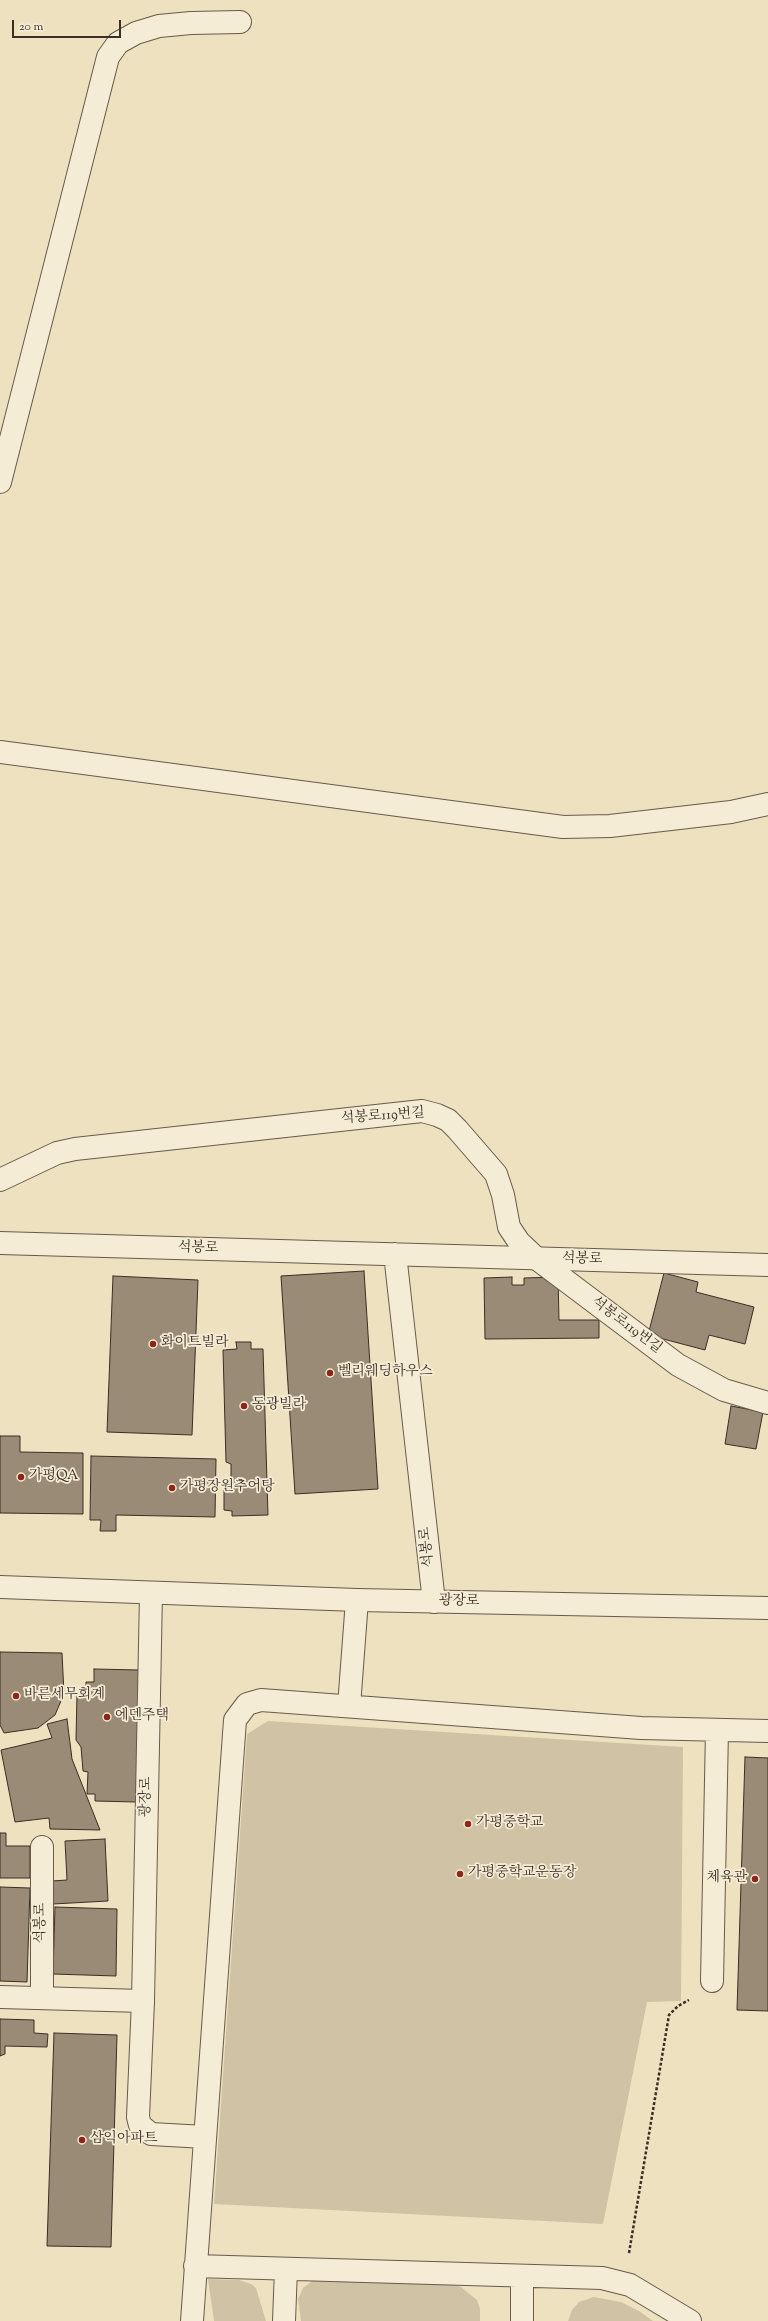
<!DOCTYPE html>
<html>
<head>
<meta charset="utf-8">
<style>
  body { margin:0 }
  #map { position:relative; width:768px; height:2321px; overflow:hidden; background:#eee1bf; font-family:"Sorts Mill Goudy",serif }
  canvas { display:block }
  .scale { position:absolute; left:12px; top:20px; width:109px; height:18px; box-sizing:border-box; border:2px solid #3c2d25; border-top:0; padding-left:5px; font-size:12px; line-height:14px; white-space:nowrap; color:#3c2d25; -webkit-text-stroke:3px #f4ecd5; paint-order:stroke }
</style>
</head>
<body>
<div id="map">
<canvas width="768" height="2321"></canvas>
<div class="scale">20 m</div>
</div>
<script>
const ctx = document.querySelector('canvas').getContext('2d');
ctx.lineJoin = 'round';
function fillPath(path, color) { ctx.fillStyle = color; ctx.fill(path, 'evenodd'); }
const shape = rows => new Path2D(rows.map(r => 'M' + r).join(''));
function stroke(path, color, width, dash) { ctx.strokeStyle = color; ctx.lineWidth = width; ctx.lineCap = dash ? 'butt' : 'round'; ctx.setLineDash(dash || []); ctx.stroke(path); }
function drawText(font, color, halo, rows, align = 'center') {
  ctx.font = font + ' "Sorts Mill Goudy","Noto Serif KR",serif'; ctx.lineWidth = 3.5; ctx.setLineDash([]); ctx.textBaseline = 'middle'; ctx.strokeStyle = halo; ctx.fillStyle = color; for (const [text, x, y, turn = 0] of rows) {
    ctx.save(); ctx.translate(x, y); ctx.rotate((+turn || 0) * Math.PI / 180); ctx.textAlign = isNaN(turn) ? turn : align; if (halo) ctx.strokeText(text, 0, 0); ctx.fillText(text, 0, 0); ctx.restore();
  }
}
fillPath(shape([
  [268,1721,683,1747,681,2001,647,2002,603,2224,214,2204,247,1734],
  [316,2278,448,2283,461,2287,477,2300,480,2309,480,2321,301,2321,298,2299,303,2288],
  [208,2279,239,2280,251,2284,256,2288,266,2321,214,2321],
  [594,2297,621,2302,639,2311,653,2321,568,2321,572,2310,579,2302]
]), '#d0c2a5');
const building = shape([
  [364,1271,378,1489,295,1494,281,1276,364,1271],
  [664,1273,698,1282,696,1292,754,1307,745,1344,709,1335,705,1350,648,1335,664,1273],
  [113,1276,198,1280,192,1435,107,1432,113,1276],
  [512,1277,512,1285,524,1285,524,1278,558,1277,559,1320,599,1320,599,1338,485,1339,484,1278,512,1277],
  [236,1342,251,1342,251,1349,263,1349,268,1515,232,1516,232,1511,224,1510,224,1486,231,1486,231,1464,226,1462,223,1350,237,1349,236,1342],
  [731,1406,763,1412,756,1449,725,1444,731,1406],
  [0,1436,20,1436,20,1452,83,1453,83,1514,0,1513,0,1436],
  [91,1456,216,1459,215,1517,116,1515,116,1531,100,1531,101,1520,90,1520,91,1456],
  [0,1652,62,1653,64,1694,55,1715,38,1728,4,1733,0,1725,0,1652],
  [94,1669,139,1670,136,1802,95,1801,95,1794,87,1794,88,1772,83,1771,81,1747,76,1740,77,1693,86,1693,86,1682,94,1682,94,1669],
  [67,1719,72,1759,100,1830,50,1829,49,1818,15,1822,1,1750,52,1738,47,1724,67,1719],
  [745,1757,768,1758,768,2011,737,2010,745,1757],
  [0,1833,6,1833,6,1846,30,1846,30,1878,0,1878,0,1833],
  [105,1839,108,1901,53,1904,52,1881,67,1880,65,1841,105,1839],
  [0,1887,30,1888,27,1982,0,1981,0,1887],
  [55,1907,117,1909,116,1976,53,1974,55,1907],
  [0,2019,34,2020,34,2033,48,2034,47,2047,5,2046,5,2054,0,2056,0,2019],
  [54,2033,117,2035,111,2247,47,2246,54,2033]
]);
fillPath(building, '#998b75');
stroke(building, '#3c2d25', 1);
const service = shape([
  [0,482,108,57,118,43,136,33,159,26,191,23,240,22],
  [0,752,563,827,610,826,731,812,768,804],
  [0,1180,57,1153,75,1149,422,1111,437,1115,448,1120,457,1129,496,1174,503,1195,509,1227,519,1242,537,1259,678,1365,724,1390,768,1403],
  [151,1593,143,2001,138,2117,140,2125,151,2134,205,2137],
  [349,1706,357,1600],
  [712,1981,717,1730],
  [42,1998,42,1847],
  [195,2266,602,2278,630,2285,690,2321],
  [192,2321,235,1720,247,1704,261,1700,641,1728,768,1731],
  [284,2321,286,2269],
  [522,2321,522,2276]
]);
const minor = shape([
  [0,1243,768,1265],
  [395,1254,434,1602],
  [0,1997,143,2001]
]);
const tertiary = shape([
  [0,1587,357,1600,768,1608]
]);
stroke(service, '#685a4c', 24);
stroke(minor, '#685a4c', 24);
stroke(tertiary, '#685a4c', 24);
stroke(shape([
  [629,2253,669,2015,678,2006,689,2000]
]), '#3c2d25', 2.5, [3, 2]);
stroke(service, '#f4ecd5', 22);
stroke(minor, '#f4ecd5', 22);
stroke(tertiary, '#f4ecd5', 22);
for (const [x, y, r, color] of [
  [153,1344,4,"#8f2418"],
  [330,1373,4,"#8f2418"],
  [244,1406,4,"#8f2418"],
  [21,1477,4,"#8f2418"],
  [172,1488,4,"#8f2418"],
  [16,1696,4,"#8f2418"],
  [107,1717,4,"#8f2418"],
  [468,1824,4,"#8f2418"],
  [460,1874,4,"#8f2418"],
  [755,1879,4,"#8f2418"],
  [82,2140,4,"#8f2418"]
]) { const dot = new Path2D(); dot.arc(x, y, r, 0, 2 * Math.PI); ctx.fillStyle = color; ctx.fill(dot); stroke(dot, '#f4ecd5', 1.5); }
drawText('14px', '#3c2d25', '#f4ecd5', [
  ["석봉로119번길",383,1117,-4],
  ["석봉로",198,1249,2],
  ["석봉로",582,1260,2],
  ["석봉로119번길",626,1326,37],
  ["석봉로",428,1547,-96],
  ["광장로",459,1602,1],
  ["광장로",147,1797,-89],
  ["석봉로",42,1923,-90]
]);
drawText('14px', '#3c2d25', '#f4ecd5', [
  ["화이트빌라",161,1344],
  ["벨리웨딩하우스",338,1373],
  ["동광빌라",252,1406],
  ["가평QA",29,1477],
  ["가평장원추어탕",180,1488],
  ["바른세무회계",24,1696],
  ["에덴주택",115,1717],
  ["가평중학교",476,1824],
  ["가평중학교운동장",468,1874],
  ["체육관",747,1879,"right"],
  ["삼익아파트",90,2140]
], 'left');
</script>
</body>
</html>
